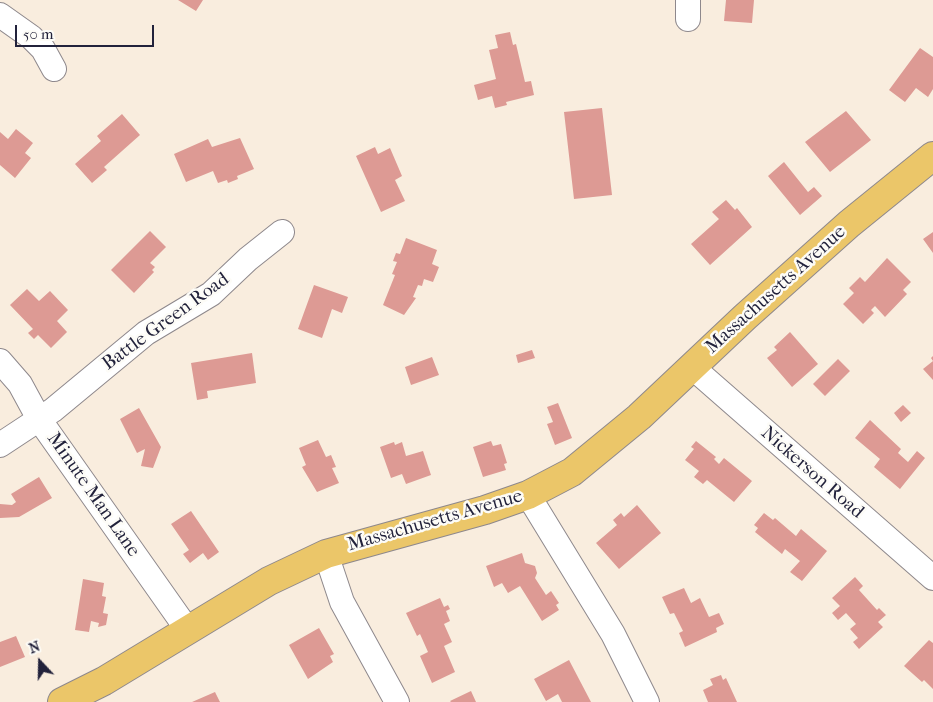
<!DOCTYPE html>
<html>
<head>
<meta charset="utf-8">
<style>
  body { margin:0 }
  #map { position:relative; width:933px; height:702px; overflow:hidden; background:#f9edde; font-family:"IM FELL French Canon",serif }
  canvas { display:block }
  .north { position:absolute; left:15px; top:637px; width:50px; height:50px; -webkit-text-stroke:4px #fdfcf7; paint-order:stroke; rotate:339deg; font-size:14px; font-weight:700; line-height:20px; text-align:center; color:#22223b }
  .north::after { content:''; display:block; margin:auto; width:18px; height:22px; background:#22223b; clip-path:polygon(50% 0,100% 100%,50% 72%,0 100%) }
  .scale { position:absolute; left:15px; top:25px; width:139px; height:22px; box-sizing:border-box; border:2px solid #22223b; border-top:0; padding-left:6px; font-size:15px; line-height:18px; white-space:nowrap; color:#22223b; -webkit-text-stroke:4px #fdfcf7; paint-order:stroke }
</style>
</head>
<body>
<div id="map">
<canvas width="933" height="702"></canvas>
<div class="north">N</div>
<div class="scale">50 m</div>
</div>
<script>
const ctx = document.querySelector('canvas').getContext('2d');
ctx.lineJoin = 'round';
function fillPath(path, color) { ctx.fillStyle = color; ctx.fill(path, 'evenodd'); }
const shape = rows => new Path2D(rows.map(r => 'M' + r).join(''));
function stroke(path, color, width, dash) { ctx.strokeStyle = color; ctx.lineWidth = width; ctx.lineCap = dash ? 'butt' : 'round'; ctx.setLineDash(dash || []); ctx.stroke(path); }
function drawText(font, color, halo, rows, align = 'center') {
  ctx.font = font + ' "IM FELL French Canon",serif'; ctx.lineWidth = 5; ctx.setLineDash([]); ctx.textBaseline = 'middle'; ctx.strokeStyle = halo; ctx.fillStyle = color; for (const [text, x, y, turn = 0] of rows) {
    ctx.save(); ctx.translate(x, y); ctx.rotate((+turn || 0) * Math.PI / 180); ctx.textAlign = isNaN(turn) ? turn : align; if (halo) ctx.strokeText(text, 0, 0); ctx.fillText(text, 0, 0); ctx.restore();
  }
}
fillPath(shape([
  [178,0,203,0,196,11],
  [726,0,754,0,752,23,724,21],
  [510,32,513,45,516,44,525,82,531,81,534,95,506,102,507,105,495,108,492,96,478,100,474,85,496,79,489,50,498,48,495,35],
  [920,48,933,57,933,89,928,97,916,88,905,102,889,90],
  [602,108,612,195,574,199,564,112],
  [846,111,871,140,830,172,805,142],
  [122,114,140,135,104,167,107,170,92,183,75,164,101,141,97,136],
  [16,129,33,143,25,153,31,158,15,178,0,165,0,132,8,139],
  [240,138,254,169,237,176,238,179,228,183,227,180,218,183,213,171,186,182,174,154,208,139,212,147],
  [375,147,378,154,390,148,402,176,395,180,405,201,381,212,356,156],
  [784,162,808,192,814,187,822,196,800,215,768,176],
  [726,200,735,210,737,208,752,227,710,265,691,244,719,219,712,212],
  [150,231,166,247,150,263,155,267,152,270,154,272,134,293,111,270],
  [933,232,933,253,923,239],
  [406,238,437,250,432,264,439,267,433,282,424,279,422,286,418,285,413,297,416,298,404,315,383,305,395,275,392,274,397,262,393,261,396,253,400,254],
  [887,258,911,282,903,290,907,294,885,317,875,306,871,310,874,313,863,324,843,304,854,293,849,288,860,277,865,282],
  [314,285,348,297,342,313,332,309,322,338,298,329],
  [27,289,39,301,50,291,68,310,57,321,67,332,51,348,38,335,34,339,28,333,33,329,10,305],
  [790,332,818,364,792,387,767,358,777,350,774,347],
  [532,350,535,358,518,363,516,355],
  [252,353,256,383,207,391,208,398,197,400,191,363],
  [933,356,933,380,923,369,933,361,931,358],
  [432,357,439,375,411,385,405,367],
  [838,359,850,371,825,396,813,384],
  [558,403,572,438,555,445,547,424,553,422,547,407],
  [903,405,911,413,901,422,894,413],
  [139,408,161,447,153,468,141,466,145,449,137,453,120,419],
  [870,420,901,449,898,453,908,462,917,451,925,458,900,489,874,467,880,459,855,438],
  [318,440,326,457,331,455,336,467,332,468,339,483,317,492,302,467,306,465,299,448],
  [491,441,493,446,501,444,507,463,504,464,506,470,483,477,473,447],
  [696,441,716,457,714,459,719,464,724,458,752,481,734,502,707,480,703,484,694,477,699,471,685,460,694,449,691,447],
  [394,442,395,445,402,442,406,456,423,451,431,475,406,484,402,474,391,478,380,447],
  [39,477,52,498,19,517,0,518,0,504,12,505,16,502,11,494],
  [637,505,661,533,619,569,596,543,617,525,613,520,621,513,624,517],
  [191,511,219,552,208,560,203,553,190,563,183,554,189,550,171,524],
  [764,513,773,520,775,518,796,536,801,529,827,551,802,581,790,572,800,561,785,549,782,554,755,532,758,528,754,525],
  [522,553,525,563,535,566,537,573,535,578,546,595,551,591,559,603,556,605,559,610,542,621,520,586,508,593,502,583,494,587,486,566],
  [855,577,863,586,859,590,877,610,879,608,886,615,878,622,883,627,859,649,853,642,858,638,850,629,856,624,846,613,838,620,832,613,840,606,832,598],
  [83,579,104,583,102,596,106,597,103,613,108,614,106,625,98,627,99,623,91,621,89,632,75,630],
  [684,588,691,603,700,598,709,617,719,613,724,624,716,628,717,632,685,647,679,633,683,631,674,613,670,614,662,597],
  [440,598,444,607,448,605,450,609,446,611,450,621,444,624,452,642,444,646,455,672,432,683,420,656,428,652,420,634,417,636,406,613],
  [319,628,334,654,330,656,333,662,308,679,289,645],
  [16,636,25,657,0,667,0,642],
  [929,640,933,643,933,689,924,680,922,682,904,666],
  [569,660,591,702,562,702,558,694,546,701,534,679],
  [721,675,723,680,726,678,737,702,708,702,703,690,713,685,710,679],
  [471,691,476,702,451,702,450,701],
  [215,692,220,702,192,702]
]), '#dd9a94');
const minor = shape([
  [688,0,688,19],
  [0,15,31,37,43,49,54,69],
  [0,361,20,384,39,419,187,629],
  [692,367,933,578],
  [0,445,53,410,146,333,211,294,248,259,282,232],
  [528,495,613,634,647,702],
  [326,554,342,602,397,702]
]);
const major = shape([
  [62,702,104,681,269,581,326,554,485,510,528,495,572,472,639,417,745,317,849,224,933,156]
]);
stroke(minor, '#8e888c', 26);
stroke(major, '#8e888c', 30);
stroke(minor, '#fff', 24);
stroke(major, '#ebc669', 28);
drawText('19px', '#22223b', '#fdfcf7', [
  ["Massachusetts Avenue",776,290,-42],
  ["Battle Green Road",166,322,-36],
  ["Nickerson Road",812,473,41],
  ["Minute Man Lane",93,495,55],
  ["Massachusetts Avenue",435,521,-16]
]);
</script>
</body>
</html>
